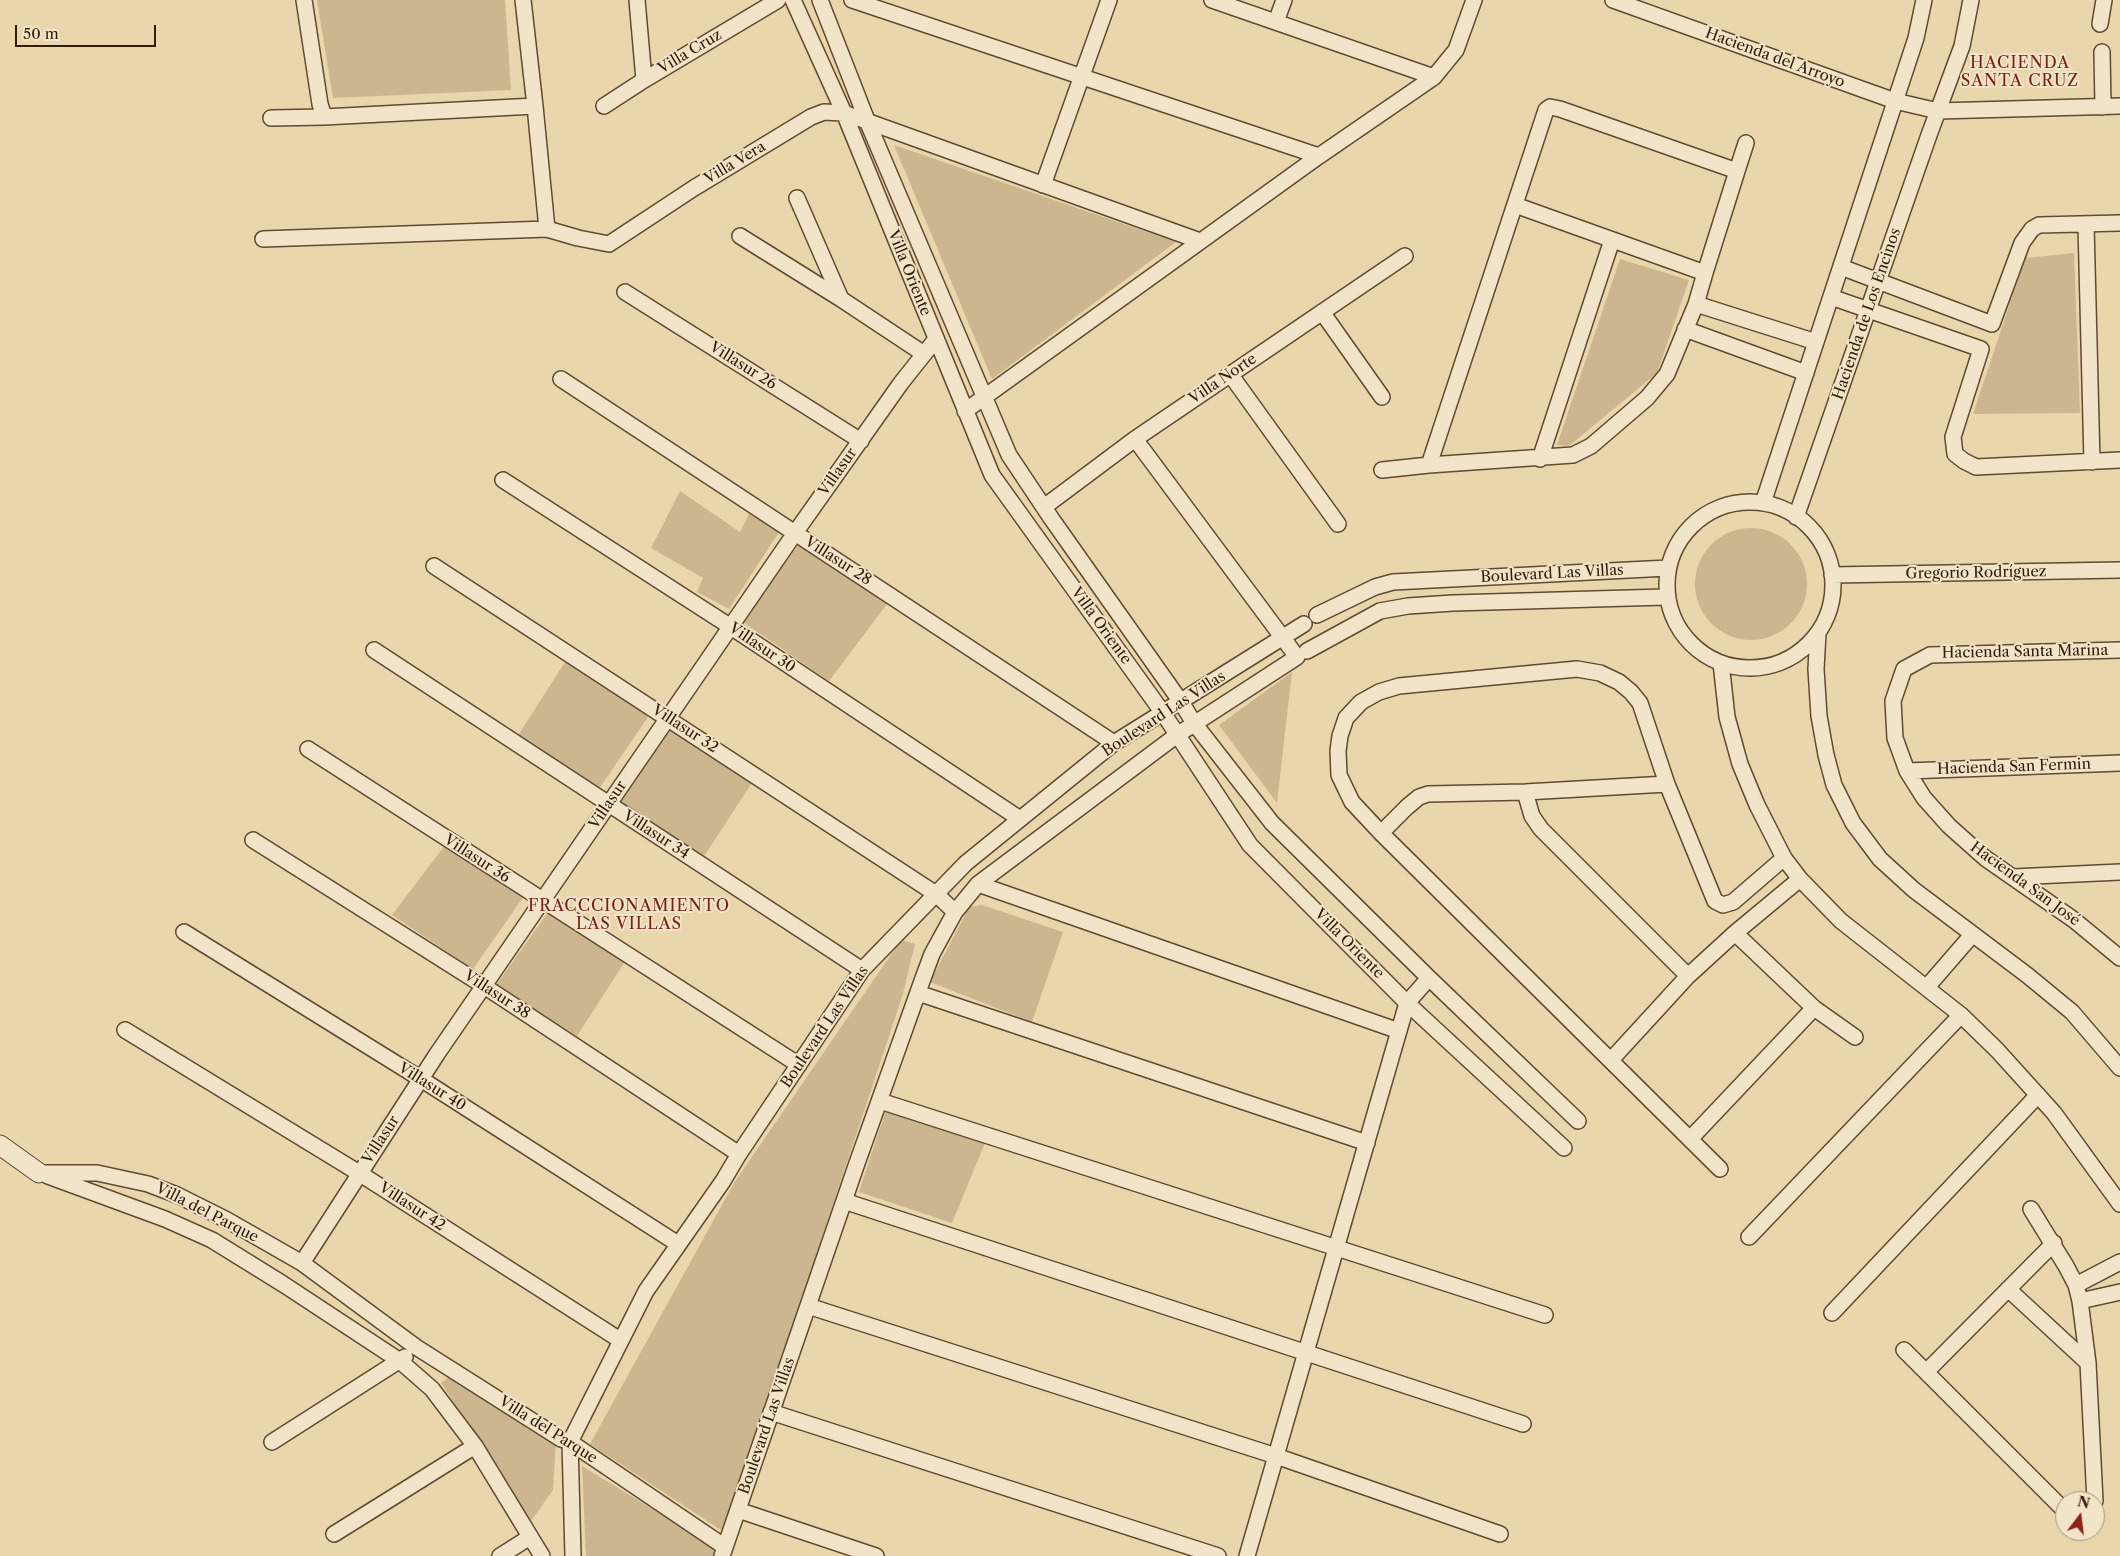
<!DOCTYPE html>
<html>
<head>
<meta charset="utf-8">
<style>
  body { margin:0 }
  #map { position:relative; width:2120px; height:1556px; overflow:hidden; background:#ead6ac; font-family:"Libre Caslon Text",serif }
  canvas { display:block }
  .north { position:absolute; left:2055px; top:1491px; width:50px; height:50px; box-sizing:border-box; background:#f1e4c9; border:1px solid #a5947b; border-radius:50%; rotate:15deg; font-size:14px; font-weight:700; line-height:20px; text-align:center; color:#331c06 }
  .north::after { content:''; display:block; margin:auto; width:18px; height:22px; background:#8f2418; clip-path:polygon(50% 0,100% 100%,50% 72%,0 100%) }
  .scale { position:absolute; left:15px; top:25px; width:141px; height:22px; box-sizing:border-box; border:2px solid #331c06; border-top:0; padding-left:6px; font-size:15px; line-height:18px; white-space:nowrap; color:#331c06; -webkit-text-stroke:4px #f1e4c9; paint-order:stroke }
</style>
</head>
<body>
<div id="map">
<canvas width="2120" height="1556"></canvas>
<div class="north">N</div>
<div class="scale">50 m</div>
</div>
<script>
const ctx = document.querySelector('canvas').getContext('2d');
ctx.lineJoin = 'round';
function fillPath(path, color) { ctx.fillStyle = color; ctx.fill(path, 'evenodd'); }
const shape = rows => new Path2D(rows.map(r => 'M' + r).join(''));
function stroke(path, color, width, dash) { ctx.strokeStyle = color; ctx.lineWidth = width; ctx.lineCap = dash ? 'butt' : 'round'; ctx.setLineDash(dash || []); ctx.stroke(path); }
function drawText(font, color, halo, rows, align = 'center') {
  ctx.font = font + ' "Libre Caslon Text",serif'; ctx.lineWidth = 4; ctx.setLineDash([]); ctx.textBaseline = 'middle'; ctx.strokeStyle = halo; ctx.fillStyle = color; for (const [text, x, y, turn = 0] of rows) {
    ctx.save(); ctx.translate(x, y); ctx.rotate((+turn || 0) * Math.PI / 180); ctx.textAlign = isNaN(turn) ? turn : align; if (halo) ctx.strokeText(text, 0, 0); ctx.fillText(text, 0, 0); ctx.restore();
  }
}
fillPath(shape([
  [317,0,505,0,511,90,333,98],
  [894,145,1176,242,992,379],
  [2074,253,2080,413,1973,414,2025,258],
  [1620,259,1689,280,1657,373,1569,446,1557,445],
  [680,491,740,532,749,514,779,532,729,609,697,592,703,578,651,548],
  '1695 584a56 56 0 1 1 112 0a56 56 0 1 1-112 0Z',
  [799,544,887,604,829,681,743,622],
  [567,659,650,714,599,789,517,737],
  [1292,672,1277,803,1219,725],
  [672,726,753,781,703,858,617,800],
  [446,844,524,896,473,969,392,915],
  [982,905,1063,932,1032,1022,930,982,969,907],
  [549,911,626,960,577,1036,496,985],
  [901,940,915,944,903,994,724,1532,590,1444,734,1183],
  [887,1107,985,1143,952,1223,859,1192],
  [453,1374,556,1441,553,1490,531,1521,441,1383],
  [582,1466,715,1547,713,1556,586,1556]
]), '#cbb690');
const minor = shape([
  [304,0,320,104,324,117,535,106,523,0],
  [637,0,644,80],
  [793,0,844,113,992,475,1163,713,1250,845,1407,1003,1564,1148],
  [820,0,868,123,1009,455,1051,518,1181,702,1194,723,1272,823,1429,978,1578,1121],
  [852,0,1319,156],
  [1212,0,1434,77],
  [1613,0,1895,101,1938,111,2120,106],
  [1276,22,1284,0],
  [2100,24,2104,0],
  [2102,52,2103,107],
  [535,106,547,229],
  [604,106,644,80,778,0],
  [271,118,324,117],
  [1737,171,1560,109,1550,107,1546,110,1429,465,1573,455,1591,446,1647,398,1667,374,1696,304,1705,273,1737,171,1746,143],
  [1043,185,1109,0],
  [797,198,841,299],
  [1515,205,1705,273],
  [2086,225,2092,462],
  [740,236,841,299,924,354],
  [263,239,547,229,578,238,609,244,694,188,811,117,824,112,844,113,1200,241],
  [1841,267,1992,324,2022,243,2032,229,2039,225,2120,223],
  [625,292,861,441],
  [1831,297,1981,349,1953,437,1955,454,1964,461,1976,467,2120,460],
  [1696,304,1816,342],
  [1322,312,1382,397],
  [1685,329,1806,373],
  [1230,374,1338,524],
  [561,379,1114,743],
  [965,411,1319,156,1434,77,1456,50,1474,0],
  [1540,459,1612,240],
  [1382,470,1429,465],
  [503,480,731,627,1020,819],
  '1667 585a83 83 0 1 1 166 0a83 83 0 1 1-166 0Z',
  [1763,503,1916,38,1924,0],
  [1044,507,1135,439,1405,256],
  [1796,517,1929,135,1962,46,1971,0],
  [434,566,936,894,955,912],
  [1832,575,2120,570],
  [1317,615,1375,587,1393,582,1668,568],
  [1818,633,1816,669,1819,716,1826,755,1834,785,1853,823,1880,859,1914,890,2027,975,2072,1012,2120,1068],
  [374,650,862,970],
  [2120,650,1930,655,1904,669,1893,701,1895,738,1907,771,1924,798,1949,826,1985,858,2074,920,2120,958],
  [1307,651,1380,611,1408,606,1453,603,1665,597],
  [1721,663,1727,717,1740,764,1757,805,1784,858,1800,879,1841,921,1961,1015,1997,1050,2054,1113,2120,1204],
  [308,749,799,1065],
  [1907,771,2120,763],
  [1525,792,1532,816,1541,829,1688,976],
  [1381,833,1407,807,1419,797,1428,794,1525,792,1667,784],
  [253,840,484,986,739,1154],
  [2013,877,2120,872],
  [978,884,1399,1031],
  [184,932,421,1079,678,1244],
  [1735,933,1814,1008,1855,1037],
  [1927,987,1972,935],
  [918,993,1367,1143],
  [125,1030,359,1173,620,1340],
  [1611,1060,1688,976,1735,933,1800,879],
  [880,1101,1545,1315],
  [1690,1139,1814,1008],
  [1720,1169,1381,833,1352,802,1339,775,1338,751,1340,736,1346,718,1361,702,1379,692,1399,686,1577,669,1600,673,1619,682,1631,692,1640,703,1667,784,1715,901,1723,905,1733,902,1784,858],
  [39,1173,97,1173,148,1184,177,1195,227,1220,302,1263,416,1347,561,1439,570,1442,725,1547],
  [48,1176,165,1219,212,1240,283,1284,400,1361,432,1389,475,1446,542,1556],
  [844,1201,1523,1424],
  [2031,1209,2066,1266,2076,1285,2080,1301,2088,1363,2095,1501],
  [1749,1237,1961,1015],
  [302,1263,437,1054,795,533,901,383,936,339],
  [2076,1285,2120,1262],
  [2008,1289,2088,1363],
  [2080,1301,2120,1292],
  [808,1306,1276,1456,1500,1534],
  [1832,1313,2038,1095],
  [1904,1350,2065,1511],
  [1926,1372,2054,1243],
  [771,1412,1218,1556],
  [272,1442,405,1357],
  [738,1510,876,1556],
  [334,1534,475,1446],
  [500,1556,530,1537],
  [573,1556,570,1442,646,1291,723,1181,739,1154,862,970,966,863,1114,743,1304,624],
  [722,1556,856,1166,922,981,932,954,955,912,978,884,1177,735,1297,657,1135,439],
  [1247,1556,1407,1003,1429,978]
]);
const tertiary = shape([
  [0,1145,39,1173]
]);
stroke(minor, '#614a30', 18);
stroke(tertiary, '#614a30', 21);
stroke(minor, '#f1e4c9', 15);
stroke(tertiary, '#f1e4c9', 19);
drawText('15px', '#331c06', '#f1e4c9', [
  ["Villa Cruz",690,52,-31],
  ["Hacienda del Arroyo",1775,58,20],
  ["Villa Vera",735,163,-31],
  ["Villa Oriente",909,273,68],
  ["Hacienda de Los Encinos",1867,314,-71],
  ["Villasur 26",743,366,32],
  ["Villa Norte",1223,379,-34],
  ["Villasur",838,472,-55],
  ["Villasur 28",838,561,33],
  ["Gregorio Rodríguez",1976,573,-1],
  ["Boulevard Las Villas",1552,574,-3],
  ["Villa Oriente",1101,626,54],
  ["Villasur 30",762,648,34],
  ["Hacienda Santa Marina",2025,652,-1],
  ["Boulevard Las Villas",1164,714,-33],
  ["Villasur 32",685,729,33],
  ["Hacienda San Fermin",2014,767,-2],
  ["Villasur",608,805,-56],
  ["Villasur 34",656,835,33],
  ["Villasur 36",477,859,33],
  ["Hacienda San José",2025,884,36],
  ["Villa Oriente",1349,944,45],
  ["Villasur 38",497,995,33],
  ["Boulevard Las Villas",825,1027,-56],
  ["Villasur 40",432,1087,32],
  ["Villasur",381,1140,-57],
  ["Villasur 42",412,1207,33],
  ["Villa del Parque",207,1213,27],
  ["Boulevard Las Villas",767,1426,-71],
  ["Villa del Parque",548,1430,32]
]);
ctx.letterSpacing = '1px';
drawText('16px', '#7a1f14', '#f1e4c9', [
  ["HACIENDA",2020,63],
  ["SANTA CRUZ",2020,81],
  ["FRACCCIONAMIENTO",629,906],
  ["LAS VILLAS",629,924]
]);
ctx.letterSpacing = '0px';
</script>
</body>
</html>
